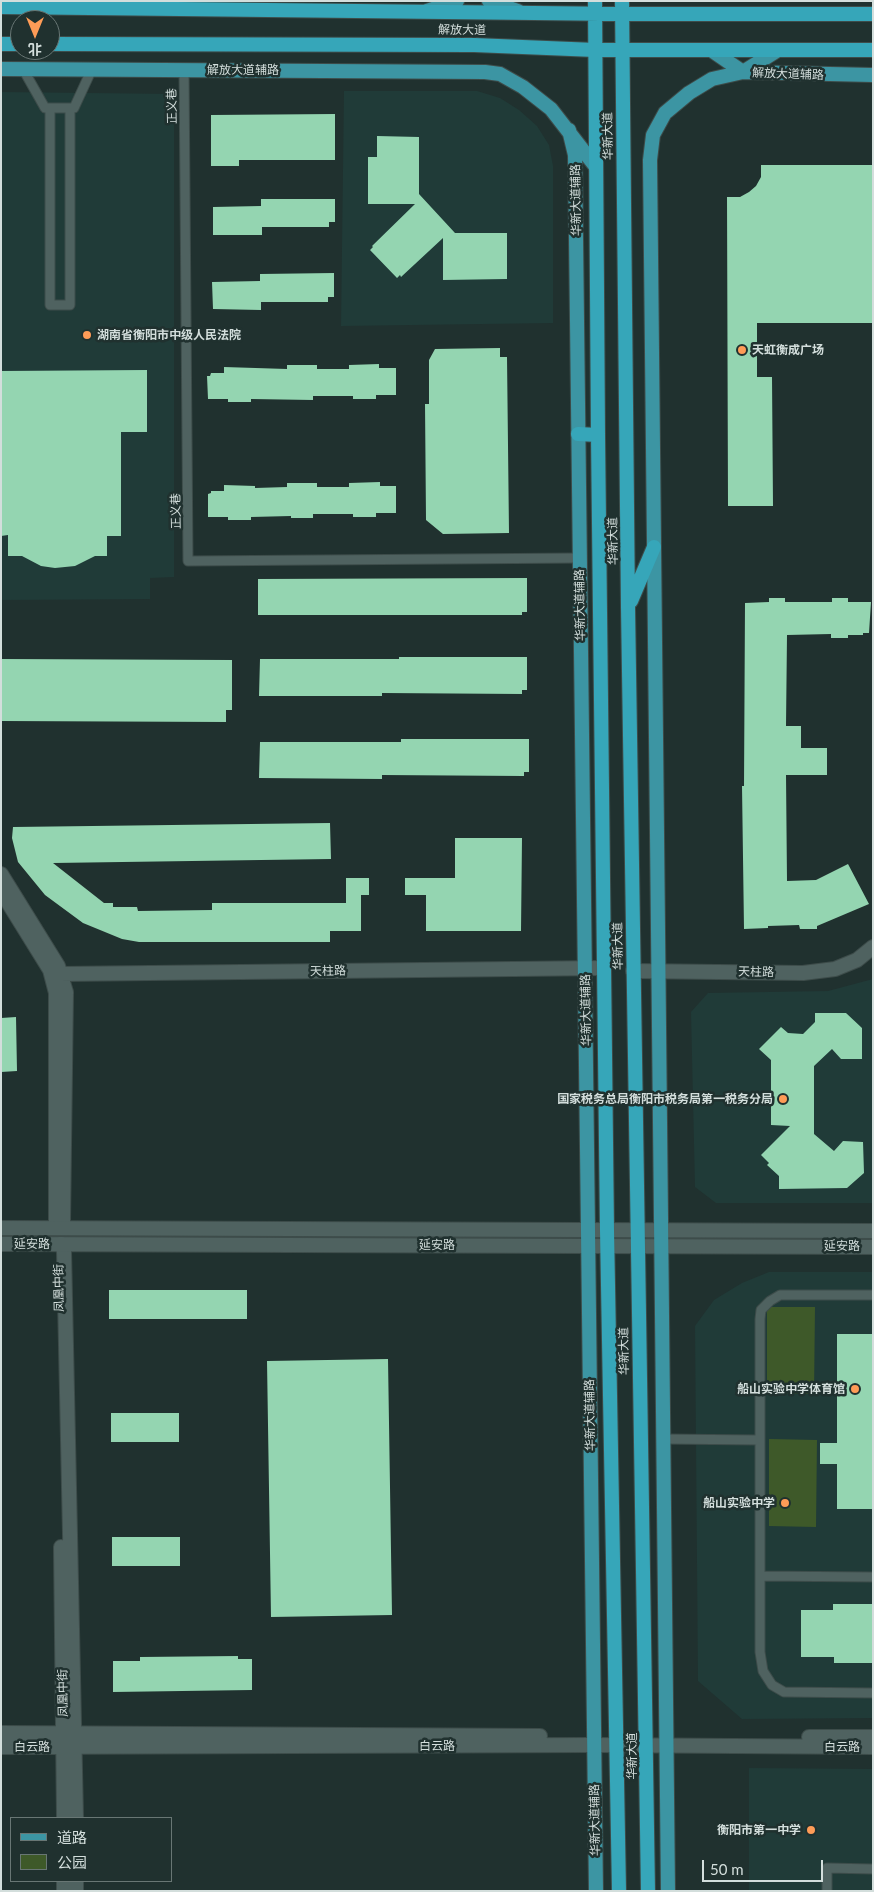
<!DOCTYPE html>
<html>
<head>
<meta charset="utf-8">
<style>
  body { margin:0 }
  #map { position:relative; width:874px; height:1892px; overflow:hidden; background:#20312f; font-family:Lato,"Noto Sans SC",sans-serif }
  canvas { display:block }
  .frame { position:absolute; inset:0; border:2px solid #d3dedc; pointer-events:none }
  .legend { position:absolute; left:10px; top:1817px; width:162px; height:65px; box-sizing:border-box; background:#20312f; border:1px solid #687674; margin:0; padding:6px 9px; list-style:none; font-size:15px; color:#d3dedc }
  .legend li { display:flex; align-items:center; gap:10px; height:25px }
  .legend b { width:25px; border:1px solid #687674 }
  .north { position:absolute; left:10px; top:10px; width:50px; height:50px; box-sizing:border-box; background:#20312f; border:1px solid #687674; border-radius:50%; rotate:180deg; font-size:14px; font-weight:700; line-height:20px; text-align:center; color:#d3dedc }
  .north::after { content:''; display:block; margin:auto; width:18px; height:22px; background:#fe9c57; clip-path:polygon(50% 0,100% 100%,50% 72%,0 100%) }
  .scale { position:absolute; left:702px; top:1860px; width:121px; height:22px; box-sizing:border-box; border:2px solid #d3dedc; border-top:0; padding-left:6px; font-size:15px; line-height:18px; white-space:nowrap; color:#d3dedc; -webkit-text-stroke:4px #20312f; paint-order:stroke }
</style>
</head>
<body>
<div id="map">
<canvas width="874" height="1892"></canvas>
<div class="frame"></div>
<ul class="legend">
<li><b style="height:6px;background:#3c95a3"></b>道路</li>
<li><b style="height:14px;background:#3e5929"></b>公园</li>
</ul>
<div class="north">北</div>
<div class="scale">50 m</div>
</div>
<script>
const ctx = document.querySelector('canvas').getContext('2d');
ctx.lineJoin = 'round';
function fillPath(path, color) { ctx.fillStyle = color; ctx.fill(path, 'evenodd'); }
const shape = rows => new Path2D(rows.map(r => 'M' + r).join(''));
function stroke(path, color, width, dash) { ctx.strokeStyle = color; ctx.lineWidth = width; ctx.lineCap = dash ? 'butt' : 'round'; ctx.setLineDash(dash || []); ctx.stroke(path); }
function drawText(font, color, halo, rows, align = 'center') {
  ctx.font = font + ' Lato,"Noto Sans SC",sans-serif'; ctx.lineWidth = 5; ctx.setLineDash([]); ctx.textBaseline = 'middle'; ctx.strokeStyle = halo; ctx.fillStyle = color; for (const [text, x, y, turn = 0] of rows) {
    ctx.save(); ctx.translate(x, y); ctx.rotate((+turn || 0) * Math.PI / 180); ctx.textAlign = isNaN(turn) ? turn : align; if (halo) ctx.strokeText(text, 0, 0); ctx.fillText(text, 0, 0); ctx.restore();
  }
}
fillPath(shape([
  [344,91,477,91,500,98,519,110,537,126,549,145,553,166,553,323,341,326],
  [1,92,174,94,174,577,150,578,150,599,1,600],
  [873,979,873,1203,716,1203,695,1187,691,1012,708,993,828,991],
  [769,1272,873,1272,873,1718,742,1719,698,1681,695,1326,714,1300,742,1283],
  [749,1768,873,1769,873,1891,749,1891]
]), '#203b38');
fillPath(shape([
  [767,1307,815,1307,814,1394,767,1393],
  [769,1439,817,1440,816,1527,769,1526]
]), '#3e5929');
fillPath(shape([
  [335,114,335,160,239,160,239,166,211,166,211,115],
  [377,136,419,137,419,194,455,233,507,233,507,279,443,280,443,238,401,277,400,275,397,278,370,250,373,247,372,246,415,204,368,204,368,157,377,157],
  [761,165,873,165,873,323,757,323,757,377,772,377,773,506,728,506,727,197,740,197,749,192,756,186,761,177],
  [261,199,335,199,335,222,329,222,329,227,262,227,262,235,213,235,213,207,261,206],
  [334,273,334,297,328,297,328,302,261,302,261,310,213,309,212,282,260,281,260,274],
  [500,348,500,357,507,357,509,533,443,534,426,520,425,404,429,404,429,360,435,349],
  [379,364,379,368,396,368,396,395,376,395,376,399,353,399,353,396,313,396,313,400,251,399,251,402,228,402,228,399,208,399,207,376,210,376,211,373,224,373,224,367,287,369,287,365,317,365,317,369,349,369,349,365],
  [147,370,147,432,121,432,121,536,107,536,107,556,95,556,75,566,55,568,41,566,22,556,8,556,8,535,1,536,1,371],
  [380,482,380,486,396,486,396,513,376,513,376,517,353,517,353,514,313,514,313,518,291,518,291,516,251,517,251,520,228,520,228,517,208,517,208,494,211,493,211,491,224,491,224,485,255,486,255,488,287,487,287,483,317,483,317,487,349,487,349,483],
  [527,578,527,612,522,612,522,615,258,615,258,579],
  [769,598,785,598,785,602,832,602,832,598,848,598,848,602,871,602,869,633,863,633,863,635,848,635,848,638,831,638,831,634,787,635,786,726,801,726,801,748,827,748,827,775,786,775,787,881,816,880,848,864,869,904,817,926,817,929,800,929,799,925,768,926,768,928,744,929,742,786,744,786,745,603,769,602],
  [399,657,527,657,527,690,522,690,522,694,382,693,382,696,259,696,260,659,399,659],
  [1,659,232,660,232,710,226,710,226,722,1,721],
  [401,739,529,739,529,772,524,772,524,776,382,775,382,779,259,778,260,742,401,742],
  [330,823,331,859,53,863,104,903,113,903,113,907,137,907,138,911,212,910,212,903,346,903,346,878,369,878,369,895,361,895,361,931,330,931,330,942,139,942,122,939,83,923,45,895,18,862,12,838,13,827],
  [455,838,522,838,521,931,426,931,426,895,405,895,405,878,455,878],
  [815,1013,846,1013,862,1028,862,1059,841,1059,832,1049,814,1066,814,1134,834,1151,843,1141,863,1142,864,1173,847,1188,779,1189,779,1176,767,1165,769,1163,761,1155,790,1126,771,1125,771,1060,759,1049,781,1027,788,1033,803,1034,815,1022],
  [16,1017,17,1071,1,1072,1,1018],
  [109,1290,247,1290,247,1319,109,1319],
  [837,1334,873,1334,873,1509,837,1509,837,1464,820,1464,820,1443,837,1443],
  [388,1359,392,1615,271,1617,267,1361],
  [111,1413,179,1413,179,1442,111,1442],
  [112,1537,180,1537,180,1566,112,1566],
  [833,1604,873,1604,873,1663,834,1663,834,1657,801,1657,801,1610,833,1610],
  [238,1656,238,1659,252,1659,252,1690,113,1692,113,1661,140,1661,140,1657]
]), '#94d5b1');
const service = shape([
  [23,69,45,108,74,108,92,69],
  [184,70,188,561,580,558],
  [50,108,50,305,70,305,70,108],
  [873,1295,780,1295,770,1301,761,1310,760,1319,760,1652,763,1671,772,1685,784,1692,873,1693],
  [663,1439,760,1440],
  [760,1576,873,1577],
  [827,1891,827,1868,873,1869]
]);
const tertiary = shape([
  [1,874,58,966,66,992,63,1222,59,1228,56,1222,56,993,50,970,1,891],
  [633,971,803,973,835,969,857,960,873,947],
  [53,975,60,974,604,968],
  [61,1244,64,1251,76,1818],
  [61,1547,64,1818],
  [1,1733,540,1736],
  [809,1737,873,1737],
  [1,1747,594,1745,873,1747],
  [64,1881,64,1891],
  [76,1881,76,1891]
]);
const secondary = shape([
  [1,1228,873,1231],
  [1,1244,873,1247]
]);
const primary = shape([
  [489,1,518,11],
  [427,11,457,1],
  [711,50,743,72,873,75],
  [1,69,485,72,500,74,523,87,551,109,596,167],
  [569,130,575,155,596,1891],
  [668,1891,650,160,653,135,665,113,689,93,712,79,743,72,778,50]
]);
const trunk = shape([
  [595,1,598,435,607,1230,619,1891],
  [622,1,628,607,648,1891],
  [1,7,622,14,873,14],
  [1,44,20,44],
  [50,44,474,45,595,50,873,50],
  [578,434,598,435],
  [631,601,654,547]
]);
stroke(service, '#3d4c4a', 11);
stroke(tertiary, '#3d4c4a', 16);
stroke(secondary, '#3d4c4a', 16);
stroke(primary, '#3d4c4a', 16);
stroke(trunk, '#3d4c4a', 16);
stroke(service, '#4f6260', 9);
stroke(tertiary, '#4f6260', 14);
stroke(secondary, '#4f6260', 14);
stroke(primary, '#3c95a3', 14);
stroke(trunk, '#36a6b9', 14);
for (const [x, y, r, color] of [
  [87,335,5,"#fe9c57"],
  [742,350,5,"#fe9c57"],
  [783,1099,5,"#fe9c57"],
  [855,1389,5,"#fe9c57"],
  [785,1503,5,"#fe9c57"],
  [811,1830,5,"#fe9c57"]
]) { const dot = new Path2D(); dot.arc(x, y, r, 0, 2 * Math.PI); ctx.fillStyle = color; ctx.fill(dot); stroke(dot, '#20312f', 2); }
drawText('12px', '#d3dedc', '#20312f', [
  ["解放大道",462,30,1],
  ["解放大道辅路",243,70],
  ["解放大道辅路",788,74,2],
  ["正义巷",172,106,-91],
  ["华新大道",608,136,-91],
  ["华新大道辅路",576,200,-91],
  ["正义巷",176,511,-91],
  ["华新大道",613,541,-91],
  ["华新大道辅路",580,605,-91],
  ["华新大道",618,946,-91],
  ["天柱路",328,971,-1],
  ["天柱路",756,972,1],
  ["华新大道辅路",586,1010,-91],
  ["延安路",32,1244],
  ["延安路",437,1245],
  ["延安路",842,1246],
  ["凤凰中街",59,1288,-91],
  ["华新大道",624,1351,-91],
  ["华新大道辅路",590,1415,-91],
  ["凤凰中街",63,1693,-91],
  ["白云路",437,1746],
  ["白云路",32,1747],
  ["白云路",842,1747],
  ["华新大道",632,1756,-90],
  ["华新大道辅路",595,1820,-91]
]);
drawText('bold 12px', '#d3dedc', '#20312f', [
  ["湖南省衡阳市中级人民法院",97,335,"left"],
  ["天虹衡成广场",752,350,"left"],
  ["国家税务总局衡阳市税务局第一税务分局",773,1099],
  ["船山实验中学体育馆",845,1389],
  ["船山实验中学",775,1503],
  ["衡阳市第一中学",801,1830]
], 'right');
</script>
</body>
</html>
